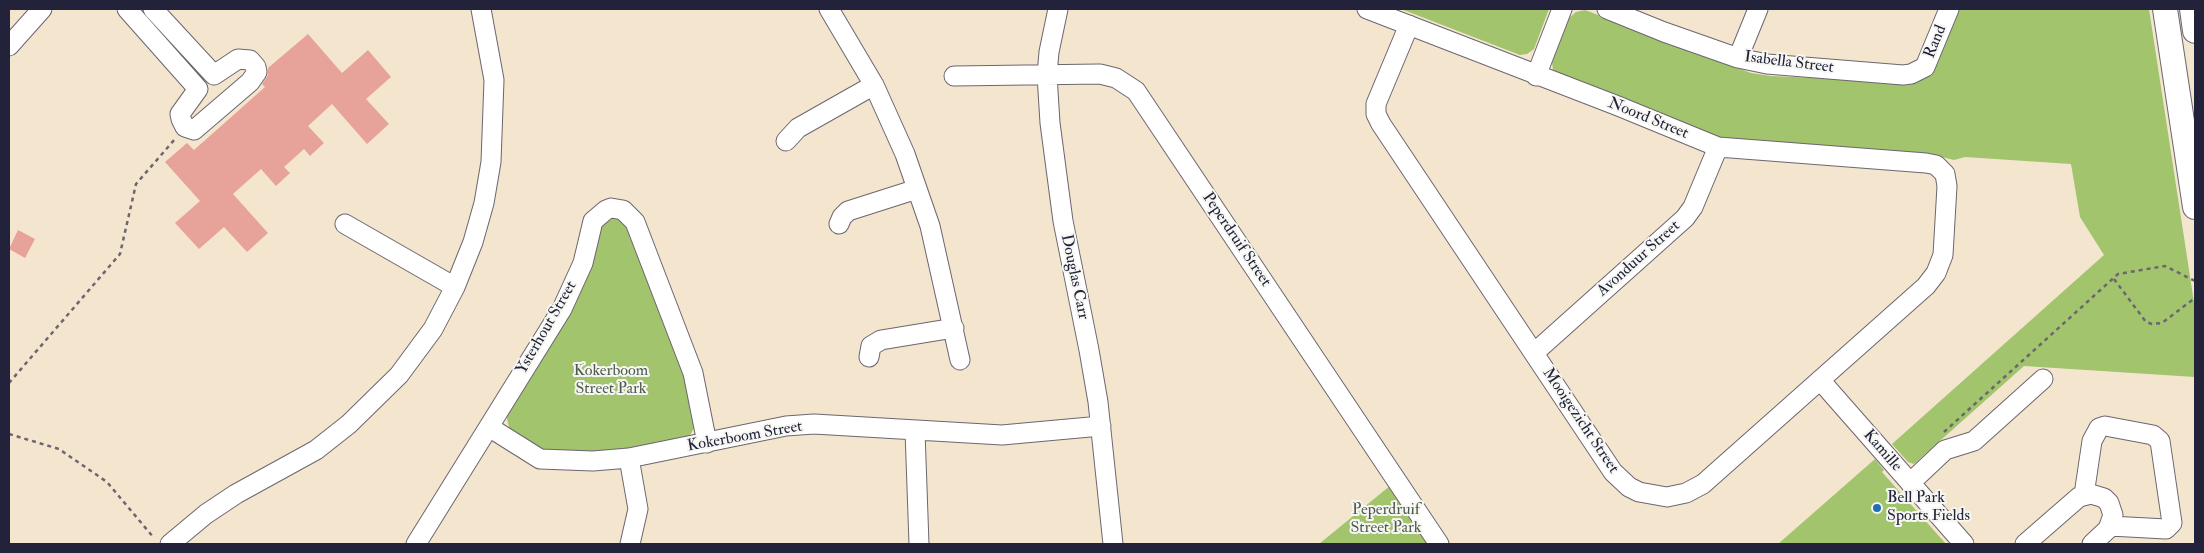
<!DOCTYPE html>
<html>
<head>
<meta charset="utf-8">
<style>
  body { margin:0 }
  #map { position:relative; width:2204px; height:553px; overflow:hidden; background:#f4e5cf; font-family:"IM FELL Double Pica",serif }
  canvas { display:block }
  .frame { position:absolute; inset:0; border:10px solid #22223b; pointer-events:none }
</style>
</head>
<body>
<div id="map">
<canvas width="2204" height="553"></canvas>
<div class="frame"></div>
</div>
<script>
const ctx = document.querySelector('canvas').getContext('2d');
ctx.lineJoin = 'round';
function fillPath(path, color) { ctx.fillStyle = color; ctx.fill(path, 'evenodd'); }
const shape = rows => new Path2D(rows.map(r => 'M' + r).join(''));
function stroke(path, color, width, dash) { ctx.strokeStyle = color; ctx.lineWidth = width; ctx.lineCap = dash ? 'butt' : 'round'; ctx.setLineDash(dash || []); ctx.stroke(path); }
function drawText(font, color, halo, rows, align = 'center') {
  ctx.font = font + ' "IM FELL Double Pica",serif'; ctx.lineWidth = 4; ctx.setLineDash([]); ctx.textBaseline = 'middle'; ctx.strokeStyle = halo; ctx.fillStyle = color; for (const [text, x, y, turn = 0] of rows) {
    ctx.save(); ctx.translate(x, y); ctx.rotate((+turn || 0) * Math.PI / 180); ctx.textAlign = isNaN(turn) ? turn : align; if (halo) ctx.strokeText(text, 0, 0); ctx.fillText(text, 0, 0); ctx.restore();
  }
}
fillPath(shape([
  [1401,9,1549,9,1534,49,1527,54,1520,55],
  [1958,9,2149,9,2195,309,2195,377,2024,366,1914,464,1908,462,1892,444,2104,255,2080,217,2071,164,1965,157,1954,160,1942,157,1738,143,1713,136,1559,76,1553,70,1552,62,1569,18,1576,12,1585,10,1751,73,1771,76,1905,82],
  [615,218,625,221,682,362,695,424,694,428,689,437,624,453,545,452,510,431,506,415,597,230,604,222],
  [1875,459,1884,470,1882,472,1946,544,1778,544],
  [1391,485,1431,544,1319,544]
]), '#a1c46d');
fillPath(shape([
  [308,34,342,73,368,50,391,77,366,99,389,124,367,144,332,104,308,126,324,143,310,156,304,149,284,167,290,173,276,186,261,169,233,194,268,233,247,252,224,227,199,249,175,223,200,201,165,162,187,143,194,150,265,87,262,84,268,75,268,68],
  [18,230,35,239,25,258,9,249]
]), '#e7a29a');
const minor = shape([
  [127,9,198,89,180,114,181,119,185,127,194,130,250,82,257,72,256,67,250,60,238,59,214,75,153,9],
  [829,9,874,85,905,154,930,226,960,360],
  [1058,9,1049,52,1047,75,1050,123,1063,221,1089,350,1098,402,1113,544],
  [1367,9,1618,106,1718,147,1926,163,1936,165,1945,174,1947,186,1943,255,1936,273,1926,286,1703,484,1686,493,1667,497,1639,492,1629,487,1613,472,1381,124,1376,114,1376,104,1409,25],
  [1607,9,1664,32,1738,58,1767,64,1903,75,1911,74,1925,67,1949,9],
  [9,46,42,9],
  [1738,58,1758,9],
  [954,76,1100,74,1116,78,1136,91,1439,544],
  [1536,76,1562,9],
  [786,141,798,128,874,85],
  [345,224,455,287],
  [839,224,842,217,848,211,917,189],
  [1534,353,1685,218,1693,207,1718,147],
  [869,357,871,346,881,340,954,328],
  [1820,380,1964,544],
  [489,427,540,459,593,461,629,458,786,426,814,424,1002,435,1101,426],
  [915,431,919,544],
  [629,458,638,509,630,544],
  [1910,483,1945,450,1974,441,2043,379],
  [2084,495,2092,441,2099,428,2105,426,2153,435,2160,441,2172,523,2166,529,2110,526],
  [170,544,206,514,236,494,316,450,349,424,399,375,433,329,455,287,473,242,484,203,491,162,494,80,481,9],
  [416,544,562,309,583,263,593,221,606,210,611,208,623,210,635,222,693,373,707,443],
  [2025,544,2079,497,2091,494,2104,498,2109,503,2113,515,2108,529,2092,544]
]);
const major = shape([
  [2165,9,2195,207],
  [2192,9,2195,31]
]);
stroke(minor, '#6c666f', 21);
stroke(major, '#6c666f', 26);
stroke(shape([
  [2114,279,2146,322,2152,324,2162,323,2195,298],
  [9,383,120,254,136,184,175,139],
  [1944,432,2118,274,2165,266,2195,281],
  [9,434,59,449,107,482,154,538]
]), '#6c666f', 2.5, [4, 4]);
stroke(minor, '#fff', 19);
stroke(major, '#fff', 24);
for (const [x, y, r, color] of [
  [1877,508,5,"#1f6fb2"]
]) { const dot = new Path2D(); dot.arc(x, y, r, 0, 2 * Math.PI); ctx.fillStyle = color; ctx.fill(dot); stroke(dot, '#f6f6f2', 2); }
drawText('16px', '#22223b', '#f6f6f2', [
  ["Rand",1936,42,-68],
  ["Isabella Street",1789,63,7],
  ["Noord Street",1648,119,22],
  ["Peperdruif Street",1236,240,56],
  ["Avonduur Street",1639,259,-42],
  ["Douglas Carr",1074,277,78],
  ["Ysterhout Street",547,328,-60],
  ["Mooigezicht Street",1580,421,56],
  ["Kokerboom Street",745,437,-10],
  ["Kamille",1882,451,49]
]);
drawText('16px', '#4e5b4c', '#f6f6f2', [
  ["Kokerboom",611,372],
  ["Street Park",611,390],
  ["Peperdruif",1386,511],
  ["Street Park",1386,529]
]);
drawText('16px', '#22223b', '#f6f6f2', [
  ["Bell Park",1887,499],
  ["Sports Fields",1887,517]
], 'left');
</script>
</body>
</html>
